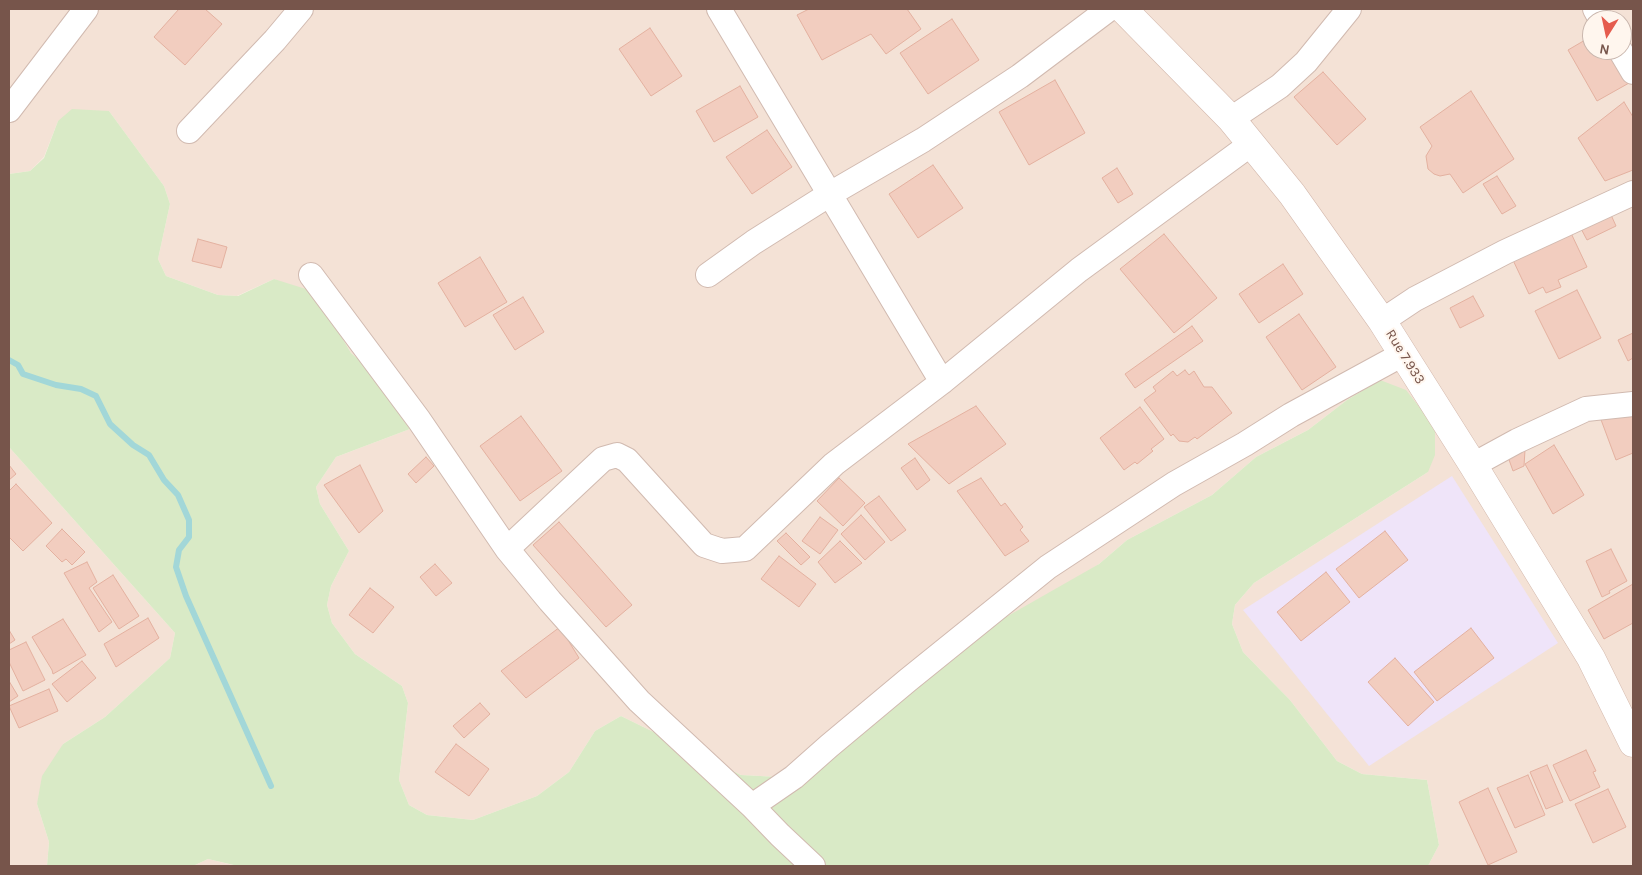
<!DOCTYPE html>
<html>
<head>
<meta charset="utf-8">
<style>
  body { margin:0 }
  #map { position:relative; width:1642px; height:875px; overflow:hidden; background:#fcf2e8; font-family:Karla,sans-serif }
  canvas { display:block }
  .frame { position:absolute; inset:0; border:10px solid #77554b; pointer-events:none }
  .north { position:absolute; left:1582px; top:10px; width:50px; height:50px; box-sizing:border-box; background:#fff6ee; border:1px solid #c9b6ad; border-radius:50%; rotate:190deg; font-size:14px; font-weight:700; line-height:20px; text-align:center; color:#77554b }
  .north::after { content:''; display:block; margin:auto; width:18px; height:22px; background:#e55c4e; clip-path:polygon(50% 0,100% 100%,50% 72%,0 100%) }
</style>
</head>
<body>
<div id="map">
<canvas width="1642" height="875"></canvas>
<div class="frame"></div>
<div class="north">N</div>
</div>
<script>
const ctx = document.querySelector('canvas').getContext('2d');
ctx.lineJoin = 'round';
function fillPath(path, color) { ctx.fillStyle = color; ctx.fill(path, 'evenodd'); }
const shape = rows => new Path2D(rows.map(r => 'M' + r).join(''));
function stroke(path, color, width, dash) { ctx.strokeStyle = color; ctx.lineWidth = width; ctx.lineCap = dash ? 'butt' : 'round'; ctx.setLineDash(dash || []); ctx.stroke(path); }
function drawText(font, color, halo, rows, align = 'center') {
  ctx.font = font + ' Karla,sans-serif'; ctx.lineWidth = 4; ctx.setLineDash([]); ctx.textBaseline = 'middle'; ctx.strokeStyle = halo; ctx.fillStyle = color; for (const [text, x, y, turn = 0] of rows) {
    ctx.save(); ctx.translate(x, y); ctx.rotate((+turn || 0) * Math.PI / 180); ctx.textAlign = isNaN(turn) ? turn : align; if (halo) ctx.strokeText(text, 0, 0); ctx.fillText(text, 0, 0); ctx.restore();
  }
}
fillPath(shape([
  [9,9,1633,9,1633,866,1428,866,1439,845,1427,780,1362,774,1337,761,1290,700,1243,652,1232,624,1235,605,1254,583,1428,472,1380,380,1347,400,1308,430,1256,457,1212,495,1127,540,1099,564,779,777,741,775,621,716,595,731,569,772,537,796,473,820,427,815,409,805,399,780,408,703,402,686,355,654,332,623,327,605,331,586,349,551,320,504,316,487,336,457,410,429,380,378,351,353,322,303,274,279,237,296,218,295,166,276,158,259,170,204,164,186,109,111,58,121,44,157,30,171,9,174],
  [1592,20,1622,20,1622,50,1592,50],
  [9,447,175,633,170,658,105,717,63,744,37,804,49,842,47,866,9,866],
  [208,859,237,866,238,866,193,866]
]), '#f4e2d6');
fillPath(shape([
  [1452,476,1558,643,1369,766,1243,610]
]), '#efe4f9');
fillPath(shape([
  [72,109,109,111,164,186,170,204,158,259,166,276,218,295,238,296,274,279,309,290,322,303,351,353,380,378,410,429,336,457,316,487,320,504,349,551,331,586,327,605,332,623,355,654,402,686,408,703,399,780,409,805,427,815,473,820,537,796,569,772,595,731,621,716,741,775,779,777,985,629,1099,564,1127,540,1212,495,1256,457,1308,430,1347,400,1380,380,1406,390,1435,427,1435,455,1428,472,1254,583,1235,605,1232,624,1243,652,1290,700,1337,761,1362,774,1427,780,1439,845,1428,866,238,866,208,859,193,866,47,866,49,842,37,804,42,776,63,744,105,717,170,658,175,633,9,447,9,174,30,171,44,158,58,121]
]), '#d9eac6');
stroke(shape([
  [9,360,18,365,23,374,56,385,81,389,96,396,110,424,133,445,149,455,164,480,178,495,189,520,189,537,179,550,176,567,186,596,271,786]
]), '#a2d7d8', 6);
const building = shape([
  [179,9,205,9,222,24,185,65,154,37,179,9],
  [809,9,907,9,921,29,886,54,871,34,822,60,797,15,809,9],
  [952,19,979,60,928,94,900,53,952,19],
  [650,28,682,76,651,96,619,49,650,28],
  [1592,36,1592,50,1610,50,1629,83,1597,101,1568,50,1592,36],
  [1323,72,1366,119,1337,145,1294,97,1323,72],
  [1055,80,1085,133,1029,165,999,112,1055,80],
  [740,86,758,117,714,142,696,111,740,86],
  [1471,91,1514,159,1463,193,1450,174,1440,176,1434,174,1428,169,1426,156,1432,146,1420,127,1471,91],
  [1624,102,1633,117,1633,170,1605,181,1578,138,1624,102],
  [767,130,792,167,752,194,726,157,767,130],
  [933,165,963,208,918,238,889,194,933,165],
  [1117,168,1133,194,1118,203,1102,178,1117,168],
  [1497,176,1516,206,1502,214,1483,184,1497,176],
  [1607,206,1616,226,1587,240,1577,221,1607,206],
  [1570,231,1587,267,1558,280,1561,287,1546,293,1543,287,1529,294,1512,258,1570,231],
  [1164,234,1217,298,1174,333,1120,269,1164,234],
  [198,239,227,247,221,268,192,261,198,239],
  [480,257,507,302,465,327,438,283,480,257],
  [1283,264,1303,294,1259,323,1239,294,1283,264],
  [1577,290,1601,338,1559,359,1535,311,1577,290],
  [1473,296,1484,316,1460,328,1450,308,1473,296],
  [523,297,544,332,515,350,493,315,523,297],
  [1299,314,1336,367,1302,390,1266,337,1299,314],
  [1192,326,1203,341,1135,388,1125,374,1192,326],
  [1633,333,1633,358,1628,361,1618,340,1633,333],
  [1185,370,1189,375,1194,371,1204,387,1212,387,1232,413,1197,439,1195,437,1188,442,1179,441,1173,434,1171,436,1144,400,1156,391,1153,387,1173,371,1177,376,1185,370],
  [1633,404,1633,453,1616,460,1600,417,1633,404],
  [976,406,1006,444,949,484,908,444,976,406],
  [1140,407,1164,439,1151,449,1153,451,1137,464,1135,462,1124,470,1100,438,1140,407],
  [521,416,562,471,520,501,480,446,521,416],
  [1554,445,1584,495,1553,514,1525,464,1554,445],
  [1525,450,1524,466,1513,471,1507,454,1525,450],
  [426,457,434,466,416,483,408,474,426,457],
  [915,458,930,480,917,490,901,468,915,458],
  [9,465,16,474,9,480,9,465],
  [360,465,383,511,359,533,324,485,360,465],
  [839,478,865,503,843,526,817,501,839,478],
  [981,478,1001,506,1005,503,1023,527,1020,530,1029,541,1005,556,957,491,981,478],
  [16,484,52,523,23,551,9,537,9,491,16,484],
  [879,496,906,530,891,541,864,507,879,496],
  [861,515,885,542,865,560,841,534,861,515],
  [820,517,838,530,820,554,802,541,820,517],
  [559,522,632,605,606,627,533,545,559,522],
  [62,529,85,552,72,565,66,559,62,562,46,546,62,529],
  [1385,531,1408,560,1359,598,1336,569,1385,531],
  [786,533,810,557,801,565,777,541,786,533],
  [840,541,862,563,835,583,818,562,840,541],
  [1611,549,1627,581,1609,591,1610,593,1602,597,1586,561,1611,549],
  [779,556,816,584,799,607,761,579,779,556],
  [87,562,97,582,89,588,112,622,99,632,64,573,87,562],
  [435,564,452,583,436,596,420,577,435,564],
  [1326,572,1350,602,1301,641,1277,612,1326,572],
  [113,575,139,616,119,629,93,588,113,575],
  [1633,584,1633,623,1604,639,1588,610,1633,584],
  [370,588,394,607,373,633,349,615,370,588],
  [148,618,159,638,116,667,104,644,148,618],
  [63,619,86,655,53,674,52,670,32,637,63,619],
  [560,627,579,658,526,698,501,671,560,627],
  [1471,628,1494,658,1437,701,1414,672,1471,628],
  [9,630,15,640,9,644,9,630],
  [26,642,45,680,23,691,9,662,9,650,26,642],
  [1395,658,1434,702,1408,726,1368,682,1395,658],
  [82,661,96,678,67,702,52,684,82,661],
  [9,681,18,696,9,702,9,681],
  [49,689,58,711,19,728,9,706,49,689],
  [480,703,490,714,464,738,453,726,480,703],
  [456,744,489,769,469,796,435,772,456,744],
  [1586,750,1596,771,1593,772,1600,787,1570,801,1553,765,1586,750],
  [1547,765,1563,802,1546,809,1530,772,1547,765],
  [1528,775,1545,815,1515,828,1497,788,1528,775],
  [1488,788,1517,852,1488,865,1459,802,1488,788],
  [1608,789,1626,827,1593,843,1575,804,1608,789]
]);
fillPath(building, '#f2cdbf');
stroke(building, '#e4b1a0', 1);
const street = shape([
  [719,9,942,382],
  [1595,9,1601,20],
  [1620,50,1633,72],
  [9,110,86,9],
  [1231,119,1280,86,1306,62,1349,9],
  [189,131,275,40,301,9],
  [311,275,419,420,507,549,550,601,639,701,752,806],
  [708,275,754,242,830,194,923,140,1020,76,1109,9],
  [1382,321,1415,299,1505,252,1633,193],
  [1473,465,1517,441,1586,409,1633,404],
  [507,549,603,459,617,455,627,460,704,545,722,551,745,549,834,464,942,382,1079,270,1251,144],
  [813,866,780,835,752,806,794,777,829,746,908,680,1048,567,1174,484,1245,444,1291,415,1403,354]
]);
const secondary = shape([
  [1123,9,1231,119,1292,194,1382,321,1473,465,1591,658,1633,743]
]);
stroke(street, '#d1bab0', 26);
stroke(secondary, '#d4b9ad', 29);
stroke(street, '#fff', 24);
stroke(secondary, '#fff', 28);
drawText('14px', '#77554b', '#fff6ee', [
  ["Rue 7.933",1405,357,58]
]);
</script>
</body>
</html>
